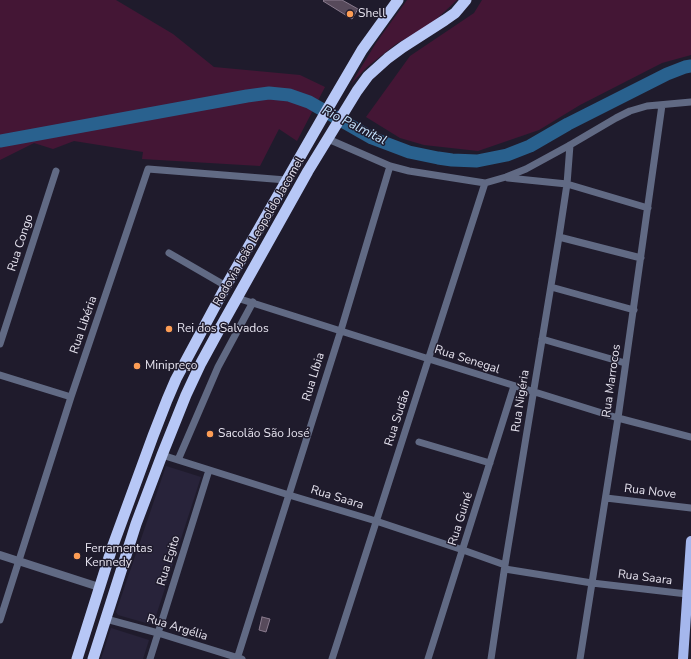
<!DOCTYPE html>
<html>
<head>
<meta charset="utf-8">
<style>
  body { margin:0 }
  canvas { display:block; background:#1f1b2c }
</style>
</head>
<body>
<canvas width="691" height="659"></canvas>
<script>
const ctx = document.querySelector('canvas').getContext('2d');
ctx.lineJoin = 'round';
function fillPath(path, color) { ctx.fillStyle = color; ctx.fill(path, 'evenodd'); }
const shape = rows => new Path2D(rows.map(r => 'M' + r).join(''));
function stroke(path, color, width, dash) { ctx.strokeStyle = color; ctx.lineWidth = width; ctx.lineCap = dash ? 'butt' : 'round'; ctx.setLineDash(dash || []); ctx.stroke(path); }
function drawText(font, color, halo, rows, align = 'center') {
  ctx.font = font + ' "Nunito Sans",sans-serif'; ctx.lineWidth = 3; ctx.setLineDash([]); ctx.textBaseline = 'middle'; ctx.strokeStyle = halo; ctx.fillStyle = color; for (const [text, x, y, turn = 0] of rows) {
    ctx.save(); ctx.translate(x, y); ctx.rotate((+turn || 0) * Math.PI / 180); ctx.textAlign = isNaN(turn) ? turn : align; if (halo) ctx.strokeText(text, 0, 0); ctx.fillText(text, 0, 0); ctx.restore();
  }
}
fillPath(shape([
  [166,466,201,477,153,625,118,615,116,612],
  [111,628,149,640,143,659,101,659]
]), '#28233a');
fillPath(shape([
  [0,0,116,0,173,34,214,67,300,75,325,87,297,141,279,129,260,166,142,159,143,152,74,141,53,149,34,143,0,160],
  [407,0,457,0,430,25,396,44,367,67,351,84,376,43],
  [482,0,691,0,691,55,662,63,580,105,539,130,478,151,424,145,400,138,366,117,410,56,474,13]
]), '#441635');
stroke(shape([
  [0,141,247,96,269,93,289,95,309,102,372,138,409,152,438,158,452,160,477,161,507,155,530,146,568,124,667,74,685,67,691,66]
]), '#29618e', 13);
const building = shape([
  [324,0,342,0,358,9,352,19,323,1,324,0],
  [262,617,270,619,266,632,259,630,262,617]
]);
fillPath(building, '#574a5b');
stroke(building, '#897a8d', 1);
stroke(shape([
  [328,139,390,166,409,171,485,183,506,177,526,169,570,145,616,118,630,111,647,106,691,102],
  [508,178,567,184,648,208],
  [559,237,641,258],
  [169,253,226,286],
  [551,287,634,310],
  [237,298,429,359,618,418,691,437],
  [542,339,625,363],
  [0,344,56,171],
  [0,375,71,397],
  [419,442,490,463],
  [162,455,289,495,376,521,463,550,505,565],
  [178,460,218,367,253,302],
  [606,498,691,508],
  [505,569,592,583,687,594],
  [106,619,158,633,242,659],
  [0,620,71,397,148,169,286,180],
  [150,659,209,470],
  [237,659,341,330,390,166],
  [332,659,485,183],
  [428,659,514,386],
  [491,659,505,565,559,237,567,184,570,145],
  [580,659,618,418,662,105]
]), '#616a84', 7);
stroke(shape([
  [0,555,99,587]
]), '#616a84', 8);
stroke(shape([
  [683,659,691,541]
]), '#a5b7ed', 10);
stroke(shape([
  [77,659,112,548,153,436,167,400,176,379,226,286,331,103,362,50,398,0],
  [93,659,136,524,162,455,186,395,201,363,219,330,308,171,357,91,368,76,388,58,403,47,445,20,455,13,466,0]
]), '#b7c7f6', 11);
for (const [x, y, r, color] of [
  [350,14,4,"#fd9d55"],
  [169,329,4,"#fd9d55"],
  [137,366,4,"#fd9d55"],
  [210,434,4,"#fd9d55"],
  [77,556,4,"#fd9d55"]
]) { const dot = new Path2D(); dot.arc(x, y, r, 0, 2 * Math.PI); ctx.fillStyle = color; ctx.fill(dot); stroke(dot, '#1f1b2c', 1.5); }
drawText('12px', '#e6e3ef', '#1f1b2c', [
  ["Shell",358,14],
  ["Rei dos Salvados",177,329],
  ["Minipreço",145,366],
  ["Sacolão São José",218,434],
  ["Ferramentas",85,549],
  ["Kennedy",85,563]
], 'left');
drawText('12px', '#e6e3ef', '#1f1b2c', [
  ["Rodovia João Leopoldo Jacomel",259,232,-60],
  ["Rua Congo",21,243,-72],
  ["Rua Libéria",84,325,-71],
  ["Rua Senegal",467,360,18],
  ["Rua Líbia",314,377,-73],
  ["Rua Marrocos",612,381,-82],
  ["Rua Nigéria",521,401,-81],
  ["Rua Sudão",398,418,-72],
  ["Rua Nove",650,492,7],
  ["Rua Saara",337,498,17],
  ["Rua Guiné",461,519,-72],
  ["Rua Egito",169,561,-73],
  ["Rua Saara",645,578,7],
  ["Rua Argélia",177,628,17]
]);
drawText('italic 13px', '#c4e3fe', '#1f1b2c', [
  ["Rio Palmital",354,126,27]
]);
</script>
</body>
</html>
